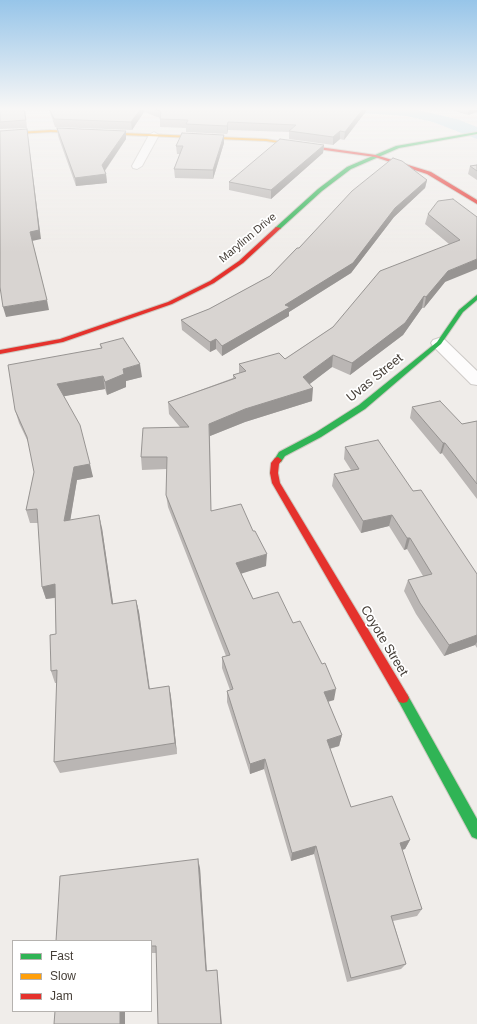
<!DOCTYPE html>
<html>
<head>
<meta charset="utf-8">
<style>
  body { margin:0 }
  #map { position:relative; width:477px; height:1024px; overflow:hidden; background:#f0edea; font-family:Helvetica,sans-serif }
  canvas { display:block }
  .legend { position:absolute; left:12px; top:940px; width:140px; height:72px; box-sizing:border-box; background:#fff; border:1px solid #b5b2af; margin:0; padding:5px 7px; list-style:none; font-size:12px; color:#453e37 }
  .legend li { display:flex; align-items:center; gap:8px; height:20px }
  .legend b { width:20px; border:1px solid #b5b2af }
</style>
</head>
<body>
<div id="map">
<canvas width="477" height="1024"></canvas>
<ul class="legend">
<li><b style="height:5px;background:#30b455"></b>Fast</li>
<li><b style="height:5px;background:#ff9f0a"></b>Slow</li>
<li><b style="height:5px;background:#e5322d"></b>Jam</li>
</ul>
</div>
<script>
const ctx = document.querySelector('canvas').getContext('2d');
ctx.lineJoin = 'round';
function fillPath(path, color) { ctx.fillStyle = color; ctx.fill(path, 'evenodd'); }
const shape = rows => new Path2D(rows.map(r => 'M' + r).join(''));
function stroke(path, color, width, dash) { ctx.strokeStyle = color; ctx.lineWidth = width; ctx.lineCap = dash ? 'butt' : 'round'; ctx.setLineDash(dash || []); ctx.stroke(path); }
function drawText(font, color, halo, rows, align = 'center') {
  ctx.font = font + ' Helvetica,sans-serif'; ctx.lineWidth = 3.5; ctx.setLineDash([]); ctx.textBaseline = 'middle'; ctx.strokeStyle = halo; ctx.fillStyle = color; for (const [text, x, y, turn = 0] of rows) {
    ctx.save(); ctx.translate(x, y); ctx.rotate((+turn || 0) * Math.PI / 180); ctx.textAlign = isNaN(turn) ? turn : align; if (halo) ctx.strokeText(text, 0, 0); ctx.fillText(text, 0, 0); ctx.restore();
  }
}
fillPath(shape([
  [318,110,417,110,457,119,477,127,477,139,433,122,406,116]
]), '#bedfeb');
const street = shape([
  [154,132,159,135,142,166,137,169,133,168,132,166,149,135,154,132],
  [439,338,445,340,477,371,477,385,471,384,433,346,431,343,433,340,439,338]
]);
const fast = shape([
  [477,132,477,134,399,148,351,169,322,191,280,229,275,228,318,189,347,167,396,146,477,132],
  [477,295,477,300,463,312,441,344,365,409,321,437,285,456,281,462,275,462,274,460,279,452,315,433,359,405,437,342,459,310,477,295],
  [403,693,407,694,477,819,477,839,472,837,399,702,397,698,399,694,403,693]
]);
const slow = shape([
  [51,130,266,139,307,146,305,147,266,141,51,132,0,135,0,133,51,130]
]);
const jam = shape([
  [305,145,376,155,431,172,477,200,477,204,427,174,375,157,303,147,305,145],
  [276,227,281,228,243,263,214,283,172,304,63,342,0,354,0,350,60,339,168,302,210,281,239,261,276,227],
  [278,457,282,460,279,464,278,473,280,483,407,694,409,698,407,702,403,703,399,702,272,483,270,473,271,463,275,458,278,457]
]);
stroke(street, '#cecbc8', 2);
stroke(fast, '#cec9c1', 2);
stroke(slow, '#cec9c1', 2);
stroke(jam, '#cec9c1', 2);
fillPath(street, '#fdfcfc');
fillPath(fast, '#30b455');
fillPath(slow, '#ff9f0a');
fillPath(jam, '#e5322d');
fillPath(shape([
  [0,110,25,110,27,128,0,129],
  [49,110,367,110,344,140,340,139,333,145,289,139,289,132,228,130,227,134,186,132,186,128,160,127,160,118,144,112,132,130,55,127],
  [452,110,477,110,468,115],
  [57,128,126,131,126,139,105,171,106,174,107,183,76,186,58,136],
  [224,135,224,143,213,179,175,178,174,169,180,154,177,154,176,146],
  [324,145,323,153,271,199,229,190,229,182],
  [477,165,477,180,468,174,470,166],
  [427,180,425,188,394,217,351,273,289,312,289,316,222,356,216,349,210,352,182,330,181,320,209,309,270,276,299,248],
  [428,214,477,217,445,282,424,308,422,308,403,335,350,375,332,367,309,384,312,401,245,422,210,436,211,510,266,566,241,573,253,599,293,623,334,700,328,702,342,735,339,746,330,749,351,807,410,840,405,849,402,850,422,909,417,916,393,921,406,964,401,969,347,982,314,854,291,861,264,769,250,774,227,702,227,691,230,690,222,668,222,657,226,656,168,507,166,495,167,469,142,470,141,457,180,427,169,414,168,402,233,378,233,375,239,373,239,364,285,359,333,327,449,244,425,224],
  [100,344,142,377,126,381,126,387,107,395,105,389,64,396,93,477,77,480,70,520,102,528,113,604,136,600,139,612,150,689,169,686,171,697,177,754,60,773,54,762,57,683,55,683,51,671,56,634,55,598,46,599,42,587,38,523,30,523,26,510,34,472,29,444,19,423,15,410,101,348],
  [412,407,462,424,477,421,477,499,442,453,440,454,410,418],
  [345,447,413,491,477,574,477,648,475,645,444,656,416,614,404,591,408,580,423,576,407,549,404,550,389,526,361,533,332,486,334,474,351,470,344,459],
  [200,868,207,971,217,970,222,1024,158,1024,157,953,151,953,151,941]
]), '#bab6b4');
fillPath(shape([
  [24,110,25,110,27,128,26,120],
  [140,110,144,110,144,112,132,130,131,122],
  [362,110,367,110,344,140,345,132],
  [469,110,477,110,477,112,468,115],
  [228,122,228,130,227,134,227,126],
  [27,129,28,137,41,239,32,241,30,232],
  [126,131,126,139,103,173,102,165],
  [340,131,340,139,333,145,333,137],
  [224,135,224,143,213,179,213,170],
  [324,145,323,153,271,199,271,190],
  [106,174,107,183,76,186,75,178],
  [427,180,425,188,394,217,351,273,289,312,289,316,222,356,222,346,285,305,395,208],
  [477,259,477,269,445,282,424,308,426,297,448,271],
  [424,296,422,308,403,335,350,375,352,363],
  [47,300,49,310,6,317,3,307],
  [216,339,216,349,210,352,210,342],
  [333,355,332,367,302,390,303,377],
  [140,364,142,377,126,381,126,387,107,395,105,382,123,369],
  [103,376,105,389,60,397,57,384],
  [313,388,312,401,245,422,210,436,209,424,245,409],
  [443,443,445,443,442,453,440,454],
  [90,464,93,477,77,480,68,534,64,521,74,467],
  [99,515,102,528,115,616,112,604],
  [392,515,389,526,361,533,363,521],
  [407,538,410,538,407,549,404,550],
  [267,554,266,566,237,575,236,563],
  [55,584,59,597,46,599,42,587],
  [136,600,139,612,151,700,149,689],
  [477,635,477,642,475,645,444,656,449,645],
  [169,686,171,697,177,754,175,743],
  [336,689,334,700,322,703,324,692],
  [342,735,339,746,324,750,327,740],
  [265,759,264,769,250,774,250,764],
  [410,840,405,849,395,852,400,843],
  [316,846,314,854,291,861,292,853],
  [198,859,200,868,207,977,206,971],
  [120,1011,125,1011,125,1024,120,1024]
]), '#979492');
const building = shape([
  [0,110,24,110,26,120,0,122,0,110],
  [50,110,140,110,131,122,54,119,50,110],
  [156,110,362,110,345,132,340,131,333,137,289,131,296,125,228,122,227,126,186,124,188,120,160,119,161,111,156,110],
  [57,128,126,131,102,165,106,174,75,178,57,128],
  [27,129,39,230,30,232,47,300,3,307,0,287,0,131,27,129],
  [182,133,224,135,213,170,174,169,183,146,176,146,182,133],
  [280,139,324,145,271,190,229,182,280,139],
  [393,158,402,161,427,180,395,208,353,263,285,305,290,307,222,346,216,339,210,342,181,320,209,309,270,276,297,248,299,248,352,191,393,158],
  [477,165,477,171,470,166,477,165],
  [453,199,477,217,477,259,448,271,426,297,424,296,405,323,352,363,333,355,303,377,313,388,245,409,209,424,211,511,241,504,253,531,255,531,267,554,236,563,253,599,278,592,293,623,300,621,322,664,325,663,336,689,324,692,342,735,327,740,351,807,392,796,410,840,400,843,422,909,391,916,406,964,351,978,316,846,292,853,265,759,250,764,227,691,233,689,222,657,230,655,166,495,167,457,141,457,143,428,189,427,168,402,236,378,233,375,246,371,239,364,279,353,285,359,333,327,380,271,460,240,428,214,438,201,453,199],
  [123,338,140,364,123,369,124,374,105,382,103,376,57,384,80,425,90,464,74,467,64,521,99,515,112,604,136,600,149,689,169,686,175,743,54,762,57,670,51,671,50,635,56,634,55,584,42,587,37,509,26,510,34,472,27,437,15,410,8,365,102,348,100,344,123,338],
  [440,401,462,424,477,421,477,484,445,443,443,443,412,407,440,401],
  [378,440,413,491,421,490,477,574,477,635,449,645,420,603,408,580,432,574,410,538,407,538,392,515,363,521,334,474,359,469,345,447,378,440],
  [198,859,206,971,217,970,221,1024,158,1024,156,946,151,946,151,941,56,941,60,876,198,859],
  [55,1011,120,1011,120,1024,54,1024,55,1011]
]);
fillPath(building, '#d8d4d1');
stroke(building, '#979492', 1);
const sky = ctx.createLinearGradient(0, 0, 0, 253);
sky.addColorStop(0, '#97c5e9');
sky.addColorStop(0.43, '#f8f7f6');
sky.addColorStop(1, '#f8f7f600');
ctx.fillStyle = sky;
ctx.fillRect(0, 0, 477, 253);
drawText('11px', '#453e37', '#fff', [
  ["Marylinn Drive",248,238,-40]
]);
drawText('13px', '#453e37', '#fff', [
  ["Uvas Street",375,378,-39],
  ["Coyote Street",384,641,59]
]);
</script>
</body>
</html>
